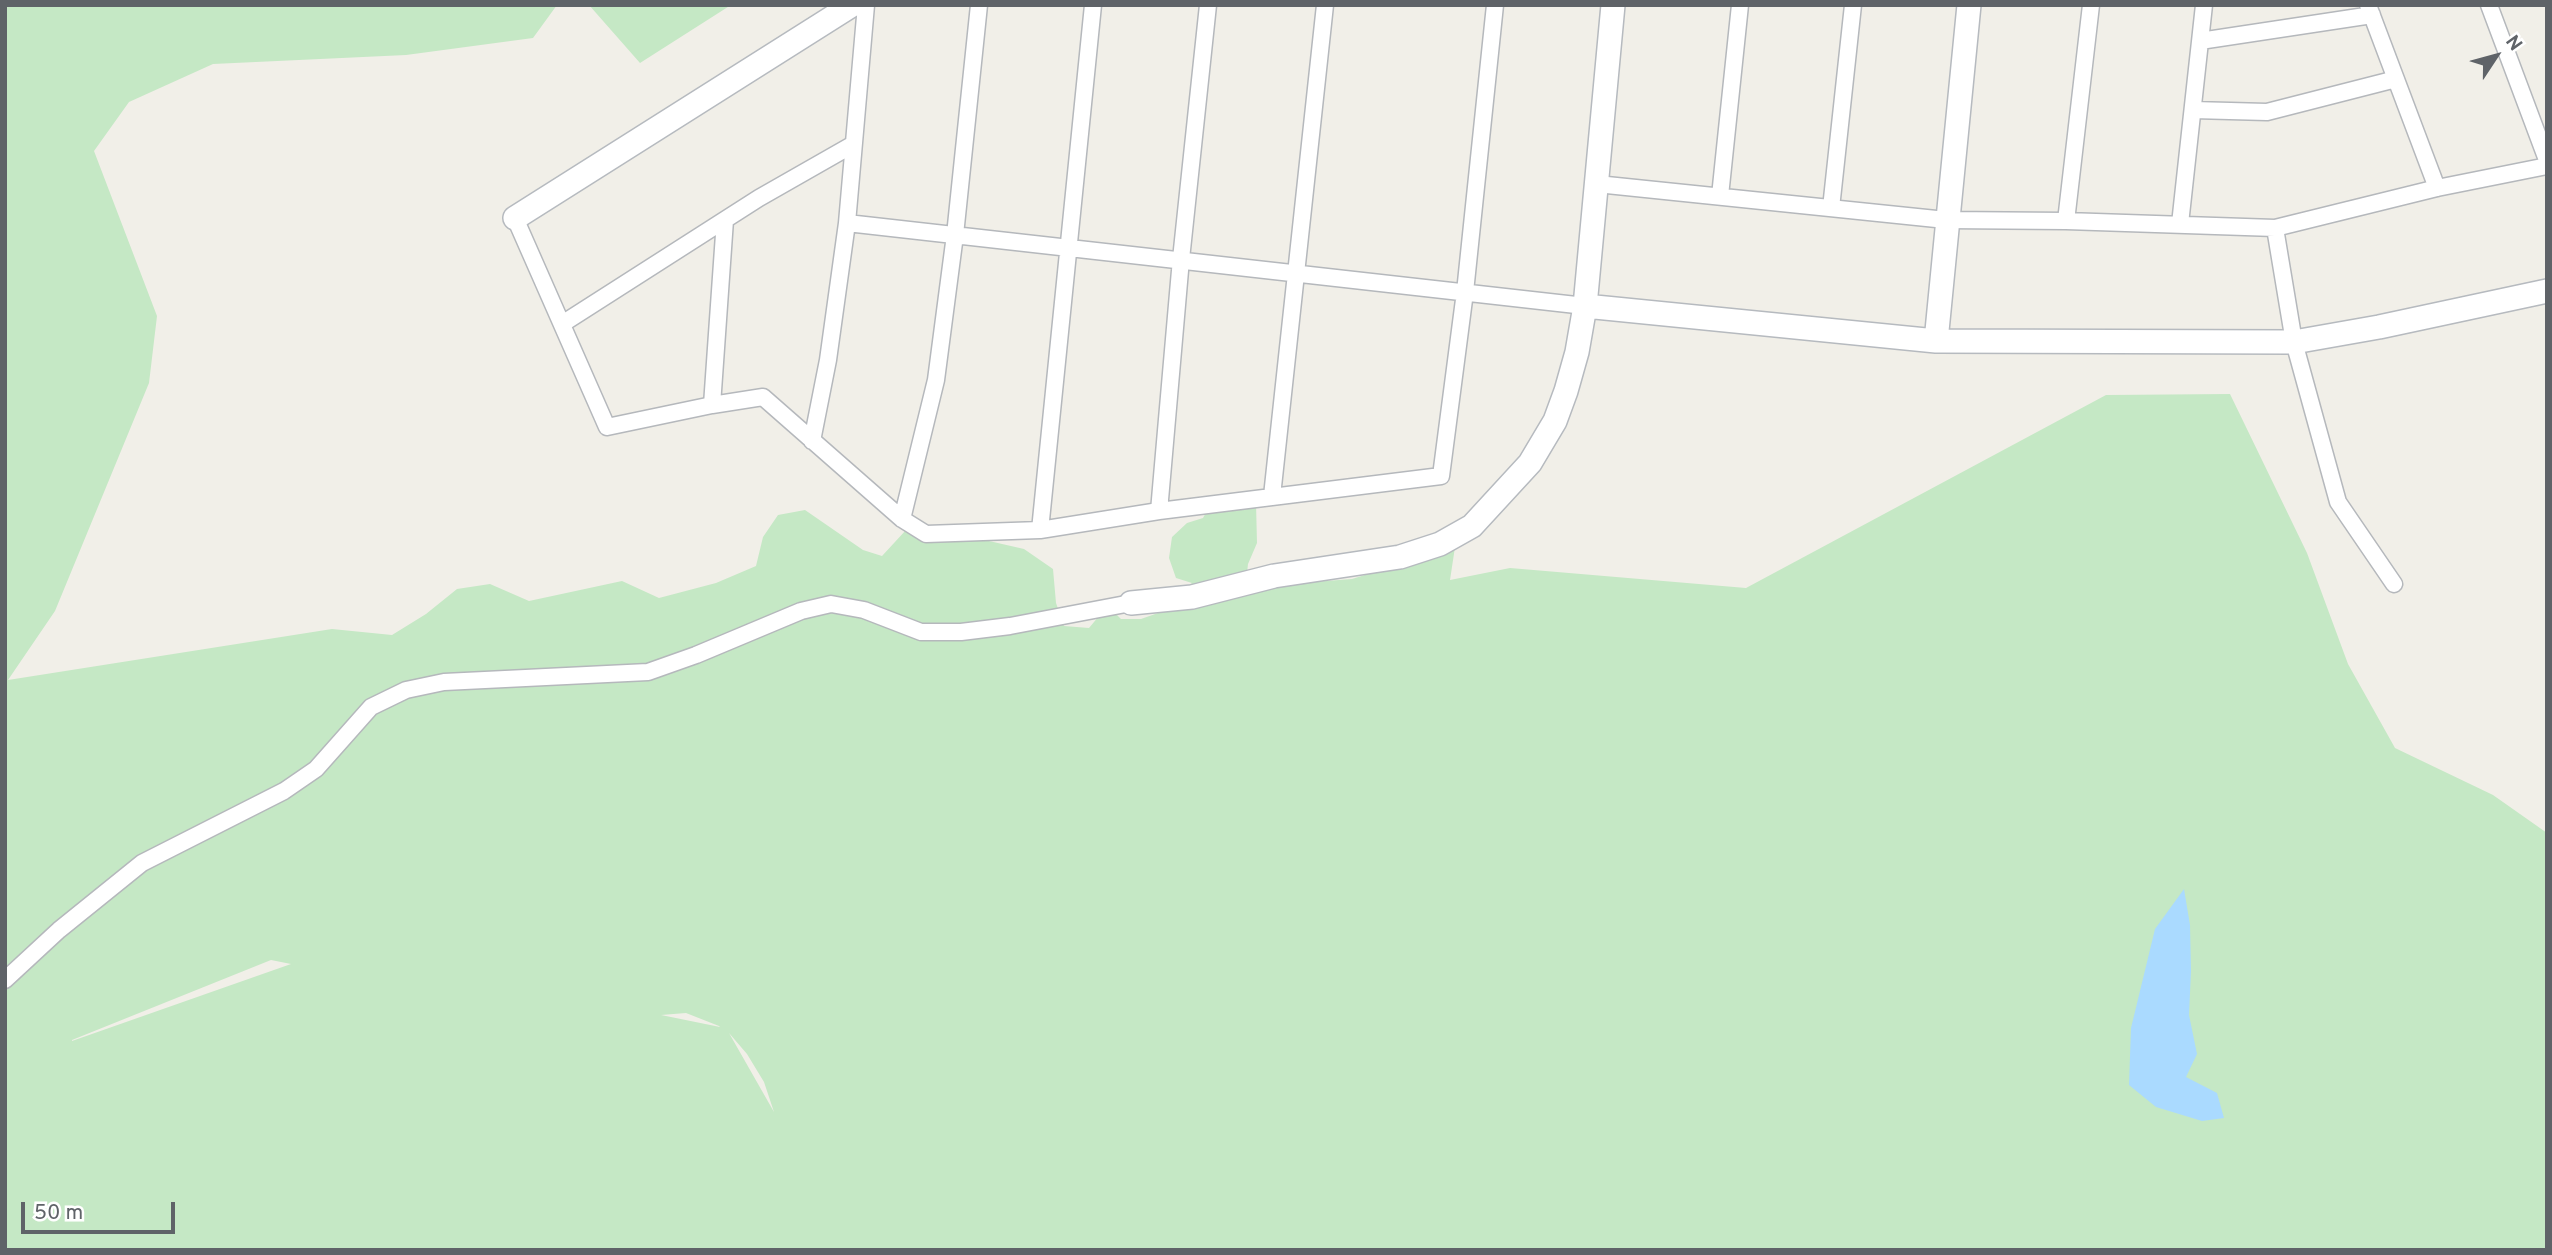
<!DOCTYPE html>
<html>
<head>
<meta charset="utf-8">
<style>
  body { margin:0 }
  #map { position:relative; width:2552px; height:1255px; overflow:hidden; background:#f1efe8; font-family:Overpass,sans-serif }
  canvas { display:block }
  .frame { position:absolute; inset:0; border:7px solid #5f6368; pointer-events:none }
  .north { position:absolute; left:2461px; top:21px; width:70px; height:70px; -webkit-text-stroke:5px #fff; paint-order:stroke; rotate:54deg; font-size:19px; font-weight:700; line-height:28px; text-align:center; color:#5f6368 }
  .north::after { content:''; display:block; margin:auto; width:24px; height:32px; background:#5f6368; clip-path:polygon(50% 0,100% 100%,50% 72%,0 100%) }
  .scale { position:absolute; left:21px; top:1202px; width:154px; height:32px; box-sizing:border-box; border:4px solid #5f6368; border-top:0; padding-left:9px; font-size:21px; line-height:24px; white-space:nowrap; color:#5f6368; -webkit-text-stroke:5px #fff; paint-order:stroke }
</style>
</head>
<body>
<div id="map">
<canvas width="2552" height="1255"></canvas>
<div class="frame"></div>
<div class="north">N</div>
<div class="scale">50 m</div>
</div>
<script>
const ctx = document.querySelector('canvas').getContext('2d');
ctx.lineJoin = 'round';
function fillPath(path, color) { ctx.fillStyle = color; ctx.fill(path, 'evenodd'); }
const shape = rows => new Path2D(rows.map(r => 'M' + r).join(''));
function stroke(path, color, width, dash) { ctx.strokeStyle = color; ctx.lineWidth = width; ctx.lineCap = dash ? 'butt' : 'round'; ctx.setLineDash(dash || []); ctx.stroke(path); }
fillPath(shape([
  [5,5,557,5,533,38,406,55,213,64,129,102,94,151,157,316,149,383,55,611,8,680,332,629,392,635,426,614,457,589,490,584,529,601,622,581,659,598,716,583,756,566,763,537,778,515,805,510,863,550,882,556,906,530,973,533,989,541,1024,549,1053,569,1056,603,1064,626,1089,628,1099,616,1112,610,1121,619,1141,619,1158,613,1176,593,1192,583,1176,578,1169,558,1172,537,1187,523,1203,518,1210,505,1256,503,1257,543,1248,564,1246,582,1300,583,1352,579,1455,547,1450,580,1510,568,1746,588,2106,395,2230,394,2307,553,2348,664,2395,748,2493,795,2547,833,2547,1250,5,1250],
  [271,960,291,964,72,1041,72,1040],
  [686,1013,719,1026,720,1027,661,1015],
  [729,1033,747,1054,764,1082,774,1112],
  [589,5,731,5,640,63]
]), '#c5e8c5');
fillPath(shape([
  [2184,889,2190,925,2191,971,2189,1015,2197,1054,2186,1077,2217,1093,2224,1118,2202,1121,2156,1107,2129,1085,2131,1028,2155,929]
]), '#aadaff');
const street = shape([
  [866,5,847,223,1585,306],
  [2368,5,2437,188],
  [2489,5,2547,160],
  [2200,41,2372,15],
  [2193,110,2267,112,2396,79],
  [1597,184,1946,220,2066,221,2275,228,2437,188,2547,166],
  [1720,196,1740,5],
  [1831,208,1853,5],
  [515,218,607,427,712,405,763,397,902,519,926,534,1040,530,1159,511,1181,259,1208,5],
  [2066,221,2091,5],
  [2180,224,2204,5],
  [2275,228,2294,342,2338,502,2394,584],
  [562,324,759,198,852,145],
  [712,405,725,220],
  [812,441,828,360,847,223],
  [1272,496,1325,5],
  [1159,511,1441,476,1465,292,1495,5],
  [902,519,936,380,955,235,979,5],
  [1040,530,1093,5],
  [5,980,59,930,142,863,284,791,316,769,371,707,406,690,444,682,648,672,696,655,801,611,831,604,864,610,921,632,961,632,1010,626,1131,603]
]);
const secondary = shape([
  [515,218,852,5],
  [1585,306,1936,341,2294,342,2379,327,2547,291],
  [1936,341,1969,5],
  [1131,603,1192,597,1274,576,1400,557,1440,544,1472,526,1530,463,1555,421,1566,391,1577,352,1585,306,1613,5]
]);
stroke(street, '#b5b8bc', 19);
stroke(secondary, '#b6babf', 26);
stroke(street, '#fff', 16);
stroke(secondary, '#fff', 23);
</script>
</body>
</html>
